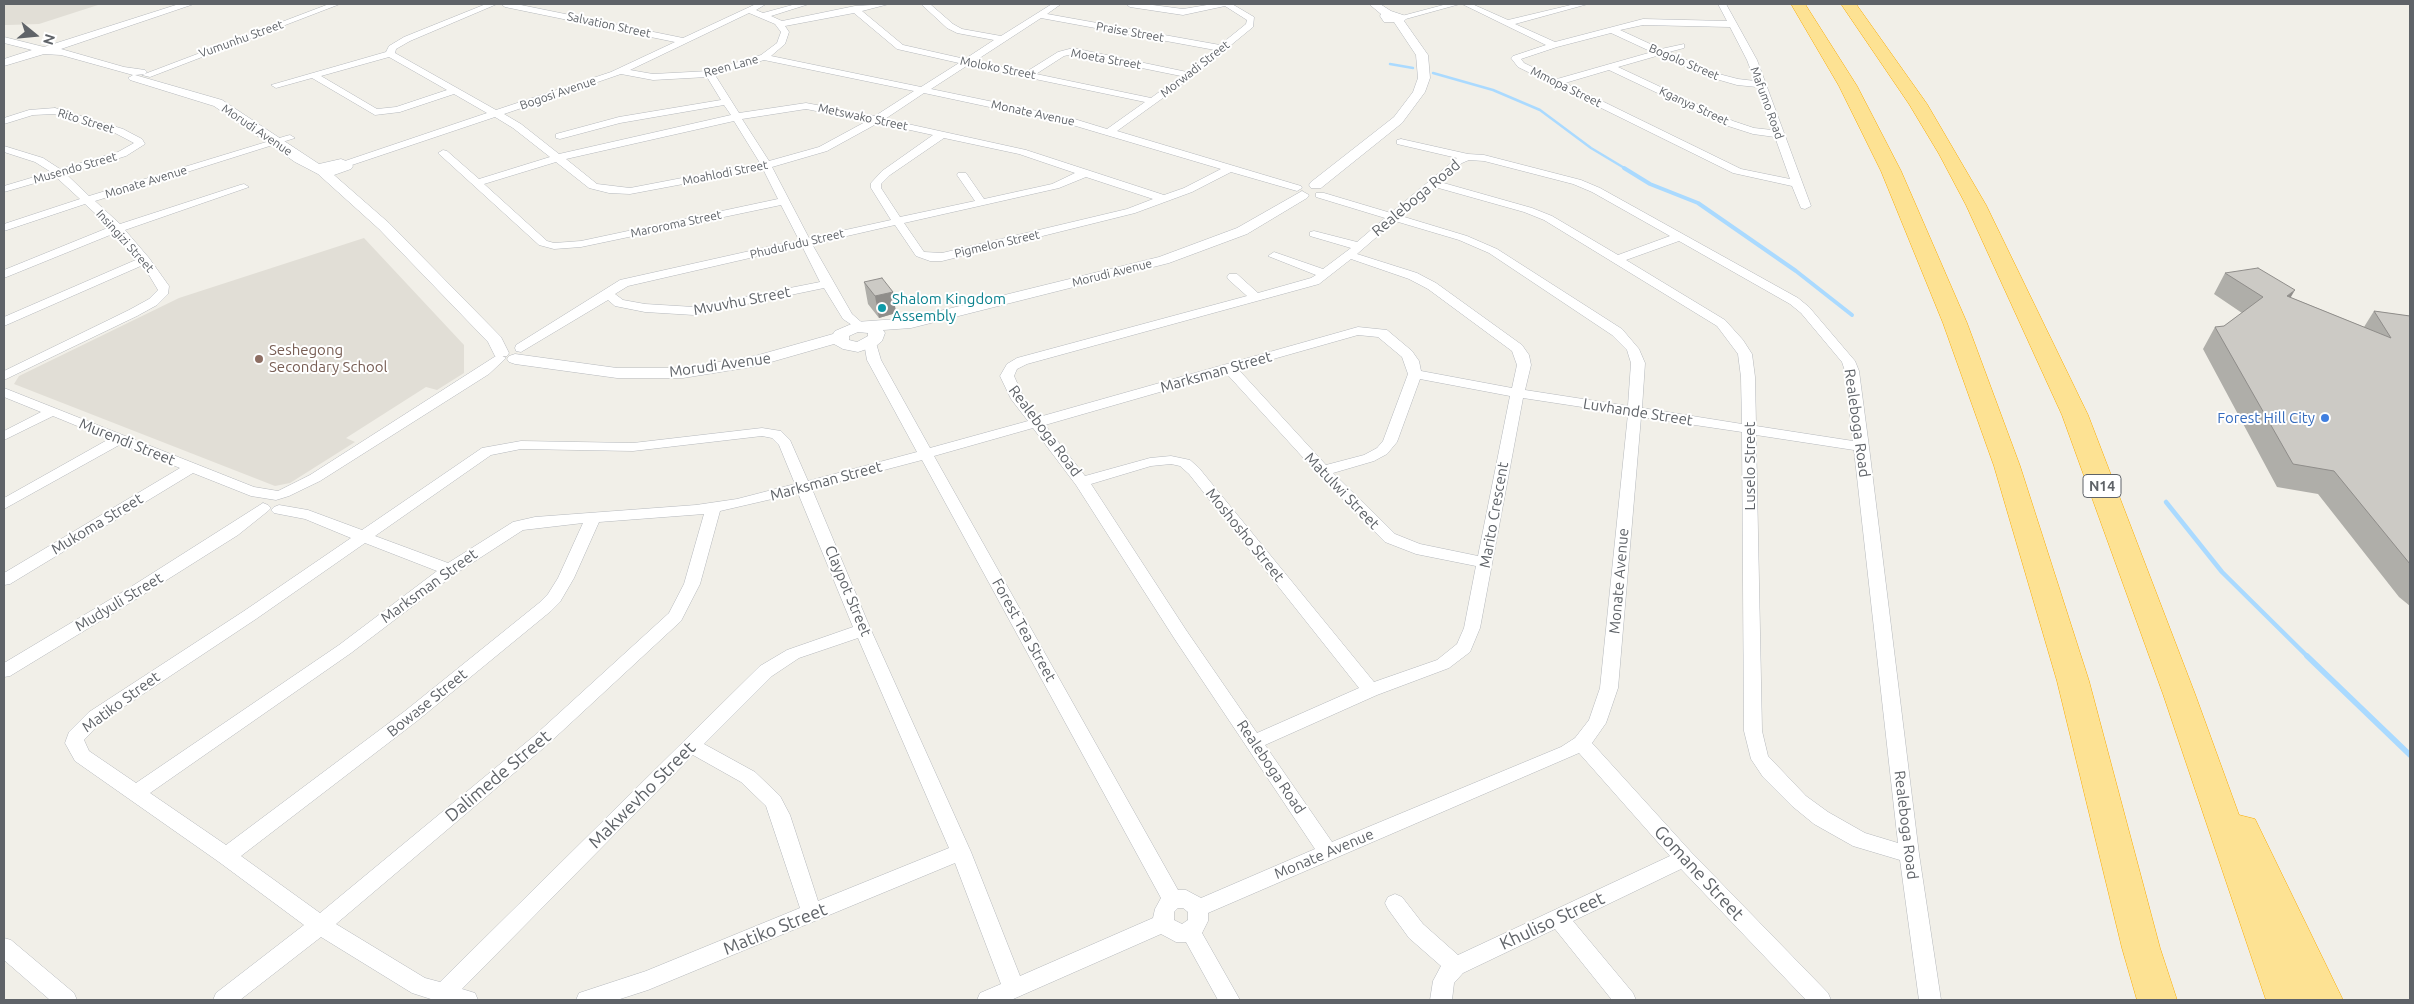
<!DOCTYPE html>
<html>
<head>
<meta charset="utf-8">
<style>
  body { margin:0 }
  #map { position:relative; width:2414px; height:1004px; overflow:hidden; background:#f1efe8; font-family:Ubuntu,sans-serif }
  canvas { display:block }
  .frame { position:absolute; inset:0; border:5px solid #5f6368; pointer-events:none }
  .north { position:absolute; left:10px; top:10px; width:50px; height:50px; -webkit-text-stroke:4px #fff; paint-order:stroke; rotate:107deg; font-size:14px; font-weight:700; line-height:20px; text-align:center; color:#5f6368 }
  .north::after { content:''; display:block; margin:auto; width:18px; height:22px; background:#5f6368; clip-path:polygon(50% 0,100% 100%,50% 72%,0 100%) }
</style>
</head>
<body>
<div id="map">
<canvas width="2414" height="1004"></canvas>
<div class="frame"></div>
<div class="north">N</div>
</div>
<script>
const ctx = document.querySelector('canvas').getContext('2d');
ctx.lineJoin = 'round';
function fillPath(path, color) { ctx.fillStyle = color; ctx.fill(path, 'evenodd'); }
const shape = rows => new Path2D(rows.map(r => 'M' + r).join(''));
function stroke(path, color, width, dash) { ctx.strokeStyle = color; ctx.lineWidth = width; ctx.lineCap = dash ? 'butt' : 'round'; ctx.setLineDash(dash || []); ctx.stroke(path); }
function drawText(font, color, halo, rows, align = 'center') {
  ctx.font = font + ' Ubuntu,sans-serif'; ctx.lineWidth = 4; ctx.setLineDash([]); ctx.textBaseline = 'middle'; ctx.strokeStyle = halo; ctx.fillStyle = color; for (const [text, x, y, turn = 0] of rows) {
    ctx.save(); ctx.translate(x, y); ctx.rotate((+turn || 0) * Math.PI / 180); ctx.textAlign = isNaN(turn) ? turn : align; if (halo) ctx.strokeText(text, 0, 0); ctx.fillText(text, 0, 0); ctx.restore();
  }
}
fillPath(shape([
  [4,4,101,4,39,24,8,25,4,25],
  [364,238,464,345,464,373,437,390,426,387,346,438,355,442,290,483,275,486,14,384,19,376,179,298]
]), '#e1ded6');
stroke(shape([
  [1390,64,1413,68],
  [1433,73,1493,90,1540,110,1591,148,1626,169]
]), '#aadaff', 2.5);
stroke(shape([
  [1624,168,1650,184,1698,203,1796,271,1852,315]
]), '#aadaff', 4);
stroke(shape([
  [2166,502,2222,572,2308,657]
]), '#aadaff', 4.5);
stroke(shape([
  [2307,656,2410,755]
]), '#aadaff', 5.5);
const minor = shape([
  [329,4,340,4,150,77,142,75,329,4],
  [486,4,497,4,410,41,396,49,395,53,496,110,611,72,675,42,505,7,501,4,516,4,683,38,756,4,766,4,756,10,763,13,796,4,809,4,771,16,782,21,855,6,889,4,862,11,903,45,965,59,994,40,957,33,947,28,921,4,930,4,953,24,962,29,1001,36,1052,4,1061,4,1047,14,1220,45,1246,24,1247,20,1225,6,1183,15,1130,7,1126,4,1145,4,1183,9,1213,4,1232,4,1254,17,1253,27,1192,77,1117,131,1301,186,1302,188,1297,191,1231,172,1192,192,1135,213,942,261,930,261,916,256,895,225,812,244,852,314,867,327,861,331,843,319,824,288,694,315,645,312,615,306,608,300,521,352,516,351,515,348,516,345,620,280,799,240,781,205,581,247,554,249,539,245,438,153,443,150,447,151,479,179,550,157,513,128,495,117,346,167,341,164,342,162,487,113,454,94,400,112,375,115,312,78,276,88,271,85,386,52,389,46,404,37,486,4],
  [749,13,775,24,781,32,777,43,761,55,709,71,653,74,630,70,749,13],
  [854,13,897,49,959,63,921,87,771,56,785,44,789,32,785,26,854,13],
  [1041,18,1215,50,1187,72,1073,48,1058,52,1026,72,975,61,1041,18],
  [1073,54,1181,76,1151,98,1036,74,1064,56,1073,54],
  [389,57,447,90,396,107,377,109,321,76,389,57],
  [764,60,914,91,875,116,806,103,739,113,715,75,764,60],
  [968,65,1145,102,1107,129,1071,118,931,89,968,65],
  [621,74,653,80,707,77,721,100,619,117,556,134,556,138,560,139,620,123,724,105,731,115,559,154,521,124,504,114,621,74],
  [924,93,1069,124,1221,169,1184,188,1164,195,1026,150,885,119,924,93],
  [806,109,867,121,819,147,769,161,742,119,806,109],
  [734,121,760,163,630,188,597,184,566,159,734,121],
  [878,123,933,135,882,171,871,183,871,188,891,220,809,238,772,167,827,151,878,123],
  [944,138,1019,154,1075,173,1052,184,984,199,966,173,958,173,957,175,975,201,900,217,881,188,881,184,890,175,944,138],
  [556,162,589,188,609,193,630,194,763,169,778,199,581,241,554,243,547,241,484,184,556,162],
  [1086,177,1153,199,1127,209,942,253,924,252,904,223,1059,188,1086,177],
  [802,246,820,282,694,307,645,304,623,300,615,294,628,286,802,246],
  [1447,4,1460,4,1402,20,1398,17,1447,4],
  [1462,4,1472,4,1508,20,1575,4,1588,4,1515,24,1555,42,1643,19,1727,21,1718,4,1726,4,1757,60,1811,206,1805,209,1801,208,1792,186,1733,173,1518,67,1511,58,1513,56,1546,45,1462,4],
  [1643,25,1730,27,1747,60,1755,81,1738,79,1715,73,1669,52,1684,48,1684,44,1661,49,1620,30,1643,25],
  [1611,33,1652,52,1557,79,1524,63,1521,59,1557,47,1611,33],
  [1660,55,1709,77,1737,85,1757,87,1772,130,1754,128,1733,121,1618,67,1660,55],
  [1609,70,1725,125,1753,134,1775,137,1790,179,1741,169,1565,83,1609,70],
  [55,108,123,129,142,139,145,144,126,156,66,174,89,196,286,136,290,135,295,138,95,201,120,224,240,185,244,184,249,187,125,230,149,258,169,286,168,294,157,305,137,316,4,380,4,371,129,310,149,299,158,290,143,265,4,326,4,317,138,259,115,233,4,278,4,270,110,227,85,204,4,231,4,224,80,199,56,177,4,192,4,186,51,172,35,162,4,152,4,146,43,158,60,169,118,152,134,143,115,133,54,114,33,115,4,124,4,118,29,110,55,108],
  [1401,139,1468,154,1484,155,1581,180,1600,188,1798,298,1809,307,1855,361,1859,371,1869,447,1919,854,1941,1000,1919,1000,1900,860,1853,846,1814,824,1792,806,1763,777,1751,759,1744,731,1742,432,1641,417,1618,688,1606,723,1592,743,1691,852,1828,993,1831,1000,1806,1000,1681,869,1573,921,1633,993,1636,1000,1612,1000,1555,929,1463,973,1454,983,1452,1000,1430,1000,1433,981,1441,966,1409,938,1388,909,1385,903,1388,897,1395,894,1402,897,1423,924,1458,955,1670,856,1579,753,1208,913,1208,921,1202,933,1240,1000,1218,1000,1186,942,1176,942,1161,934,1011,1000,977,1000,980,993,1001,984,955,863,648,990,617,1000,576,1000,579,993,646,971,800,908,766,806,741,782,693,755,462,989,475,993,478,1000,434,1000,412,993,321,937,240,1000,213,1000,216,993,304,925,219,862,75,761,65,743,69,732,89,712,244,611,351,538,305,519,274,513,271,510,274,507,279,505,308,510,362,530,482,448,521,441,633,443,762,428,781,431,790,440,808,481,917,452,867,360,864,343,870,339,876,343,881,360,930,448,1028,421,1011,399,1000,376,1007,364,1017,358,1247,296,1229,280,1227,277,1229,274,1237,274,1258,293,1311,278,1316,275,1268,256,1274,252,1323,269,1351,248,1310,236,1310,232,1314,231,1357,242,1385,218,1316,197,1316,193,1324,193,1391,213,1457,158,1397,144,1397,140,1401,139],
  [1469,160,1484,161,1573,184,1592,192,1670,236,1618,255,1552,216,1532,208,1440,182,1462,163,1469,160],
  [1435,187,1524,212,1544,220,1717,326,1738,354,1741,377,1742,424,1642,408,1645,363,1639,349,1622,329,1497,249,1467,236,1401,216,1435,187],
  [1395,221,1459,240,1489,253,1612,335,1627,350,1631,363,1628,406,1525,390,1531,365,1529,355,1522,345,1436,283,1417,273,1357,254,1395,221],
  [1679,241,1790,304,1801,313,1842,362,1845,371,1853,441,1756,426,1755,377,1752,354,1743,340,1725,320,1626,260,1679,241],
  [1351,259,1409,279,1428,289,1512,351,1517,365,1512,388,1421,371,1419,361,1412,351,1387,330,1358,327,1039,417,1024,398,1014,376,1017,369,1027,364,1319,284,1351,259],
  [1358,335,1378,337,1402,357,1408,374,1383,441,1377,448,1364,455,1326,465,1238,369,1358,335],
  [1226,373,1318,474,1385,542,1416,554,1476,566,1464,628,1457,644,1437,660,1374,682,1199,468,1190,460,1171,456,1150,458,1085,476,1045,425,1226,373],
  [1420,379,1510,396,1478,556,1420,544,1395,534,1333,473,1374,461,1387,454,1397,442,1420,379],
  [1523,398,1628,414,1600,688,1589,720,1575,738,1561,747,1332,842,1265,745,1377,695,1449,668,1470,652,1480,628,1523,398],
  [1033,428,1076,485,1174,638,1315,849,1201,898,1186,890,1178,890,934,456,1033,428],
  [1756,435,1854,450,1898,843,1865,833,1828,812,1806,796,1768,756,1762,731,1756,435],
  [762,436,772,438,779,445,795,484,737,499,696,505,535,517,513,522,448,563,375,536,491,455,521,449,633,451,762,436],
  [922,460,1161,898,1155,909,1153,918,1020,976,971,852,871,630,812,489,922,460],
  [1171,464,1180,466,1189,474,1359,688,1257,733,1186,630,1091,484,1151,466,1171,464],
  [798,493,853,627,787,650,760,666,440,982,425,978,336,924,546,746,681,621,700,584,720,511,798,493],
  [704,514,684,584,669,613,534,736,320,913,241,856,417,721,551,611,560,602,574,578,599,522,704,514],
  [583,523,558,578,548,594,539,603,405,711,226,845,150,793,351,653,455,574,523,530,583,523],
  [365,543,437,571,339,645,136,783,89,751,84,740,101,722,256,619,365,543],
  [858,638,949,848,818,901,790,815,780,796,755,772,704,744,772,676,799,658,858,638],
  [1178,908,1183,908,1188,912,1188,920,1182,924,1174,920,1174,912,1178,908],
  [499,354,506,358,489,374,320,481,289,496,276,500,251,496,193,473,10,584,4,585,4,573,180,468,121,444,4,509,4,498,109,439,53,416,4,440,4,431,41,412,4,397,4,388,254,487,278,491,310,475,499,354],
  [263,503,268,505,271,508,268,511,238,535,138,598,10,676,4,677,4,663,126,590,263,503],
  [4,938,11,940,74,993,77,1000,50,1000,4,960,4,938]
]);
const tertiary = shape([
  [179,4,194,4,61,49,124,67,145,70,147,72,145,74,135,75,222,100,319,164,341,159,351,163,353,166,351,169,334,175,389,223,501,337,509,353,507,356,495,356,488,342,379,229,318,174,295,162,214,106,130,80,128,78,133,75,61,55,44,54,4,66,4,59,32,50,4,43,4,37,44,47,179,4],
  [1369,4,1380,4,1391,11,1406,16,1407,18,1404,21,1428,55,1430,78,1425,92,1402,123,1321,188,1311,188,1309,185,1311,182,1394,117,1413,92,1418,78,1416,55,1394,22,1384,22,1380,16,1381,14,1369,4],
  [1302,191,1309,195,1307,198,1247,234,1169,263,911,328,883,330,885,333,882,341,876,346,858,352,843,349,834,344,757,366,683,378,617,378,515,364,509,362,507,359,509,356,515,354,617,368,683,368,755,356,833,334,835,331,856,322,911,318,1159,257,1237,228,1302,191],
  [858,332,868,333,868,336,857,342,849,340,849,336,858,332]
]);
const motorway = shape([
  [1791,4,1805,4,1857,86,1901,171,1967,323,2020,466,2089,681,2160,948,2177,1000,2137,1000,2122,948,2057,681,1994,466,1943,323,1881,171,1839,86,1791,4],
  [1841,4,1856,4,1927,104,1986,205,2088,415,2195,694,2239,815,2255,819,2343,1000,2266,1000,2163,694,2062,415,1966,205,1939,154,1909,104,1841,4]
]);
stroke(minor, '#b5b8bc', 1);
stroke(tertiary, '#b5b8bc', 1);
stroke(motorway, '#f9ab00', 1);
fillPath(minor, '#fff');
fillPath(tertiary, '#fff');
fillPath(motorway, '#fde293');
fillPath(shape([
  [2225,273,2290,297,2364,327,2374,311,2410,316,2410,606,2399,597,2318,494,2277,487,2203,349,2215,327,2224,326,2242,313,2214,294],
  [864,282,893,292,896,313,879,318,868,304]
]), '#afaea9');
fillPath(shape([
  [2295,290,2282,312,2287,296],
  [893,292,896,313,879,318,875,296]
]), '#8f8d8a');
const building = shape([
  [2258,268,2295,290,2287,296,2391,338,2374,311,2410,316,2410,564,2334,471,2293,464,2215,327,2224,326,2263,297,2225,273,2258,268],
  [882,278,893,292,875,296,864,282,882,278]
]);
fillPath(building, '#cccac5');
stroke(building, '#8f8d8a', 1);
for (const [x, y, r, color] of [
  [882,308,5,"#0f9aa8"],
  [259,359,5,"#8d6e63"],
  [2325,418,5,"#3f7fe0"]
]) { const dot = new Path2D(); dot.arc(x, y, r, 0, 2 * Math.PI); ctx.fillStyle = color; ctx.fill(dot); stroke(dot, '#fff', 2); }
drawText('12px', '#5f6368', '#fff', [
  ["Salvation Street",609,25,12],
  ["Praise Street",1130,32,10],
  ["Vumunhu Street",241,39,-20],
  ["Moeta Street",1106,59,10],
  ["Bogolo Street",1684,62,23],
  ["Reen Lane",731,66,-15],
  ["Moloko Street",998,68,11],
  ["Morwadi Street",1195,69,-38],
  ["Mmopa Street",1566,87,26],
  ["Bogosi Avenue",558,93,-19],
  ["Mafumo Road",1767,103,70],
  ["Kganya Street",1694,106,25],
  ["Monate Avenue",1033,113,12],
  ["Metswako Street",863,117,12],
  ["Rito Street",86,121,17],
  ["Morudi Avenue",257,130,34],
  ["Musendo Street",75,168,-16],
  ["Moahlodi Street",725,173,-11],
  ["Monate Avenue",146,182,-17],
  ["Maroroma Street",676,224,-12],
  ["Insingizi Street",125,241,48],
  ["Phudufudu Street",797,244,-13],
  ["Pigmelon Street",997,244,-13],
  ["Morudi Avenue",1112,273,-14]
]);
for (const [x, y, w] of [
  [2102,486,38]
]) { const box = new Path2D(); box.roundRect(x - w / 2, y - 11.5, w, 23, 4); ctx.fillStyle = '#fff'; ctx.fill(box); stroke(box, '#5f6368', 1); }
drawText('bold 14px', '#5f6368', null, [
  ["N14",2102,486]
]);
drawText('15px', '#5f6368', '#fff', [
  ["Realeboga Road",1416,198,-40],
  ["Mvuvhu Street",742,301,-11],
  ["Morudi Avenue",720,365,-8],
  ["Marksman Street",1216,372,-16],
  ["Luvhande Street",1638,412,9],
  ["Realeboga Road",1857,423,82],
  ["Realeboga Road",1045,431,53],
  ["Murendi Street",127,442,22],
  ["Luselo Street",1750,466,-90],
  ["Marksman Street",826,481,-15],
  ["Matulwi Street",1342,491,46],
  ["Marito Crescent",1494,515,-80],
  ["Mukoma Street",97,524,-31],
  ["Moshosho Street",1245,535,51],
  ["Monate Avenue",1619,581,-85],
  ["Marksman Street",429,586,-36],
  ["Claypot Street",848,591,67],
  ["Mudyuli Street",119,602,-31],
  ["Forest Tea Street",1024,630,61],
  ["Matiko Street",121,702,-36],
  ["Bowase Street",427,703,-39],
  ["Realeboga Road",1271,767,56],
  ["Realeboga Road",1906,825,83],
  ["Monate Avenue",1324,854,-23]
]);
drawText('15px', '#0d838f', '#fff', [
  ["Shalom Kingdom",892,299],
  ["Assembly",892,316]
], 'left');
drawText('15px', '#785e54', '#fff', [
  ["Seshegong",269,350],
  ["Secondary School",269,367]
], 'left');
drawText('15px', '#366cbe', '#fff', [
  ["Forest Hill City",2315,418]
], 'right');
drawText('18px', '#5f6368', '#fff', [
  ["Dalimede Street",498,776,-40],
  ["Makwevho Street",642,795,-45],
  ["Gomane Street",1699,873,47],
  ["Khuliso Street",1552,921,-25],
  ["Matiko Street",775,929,-22]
]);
</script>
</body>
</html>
